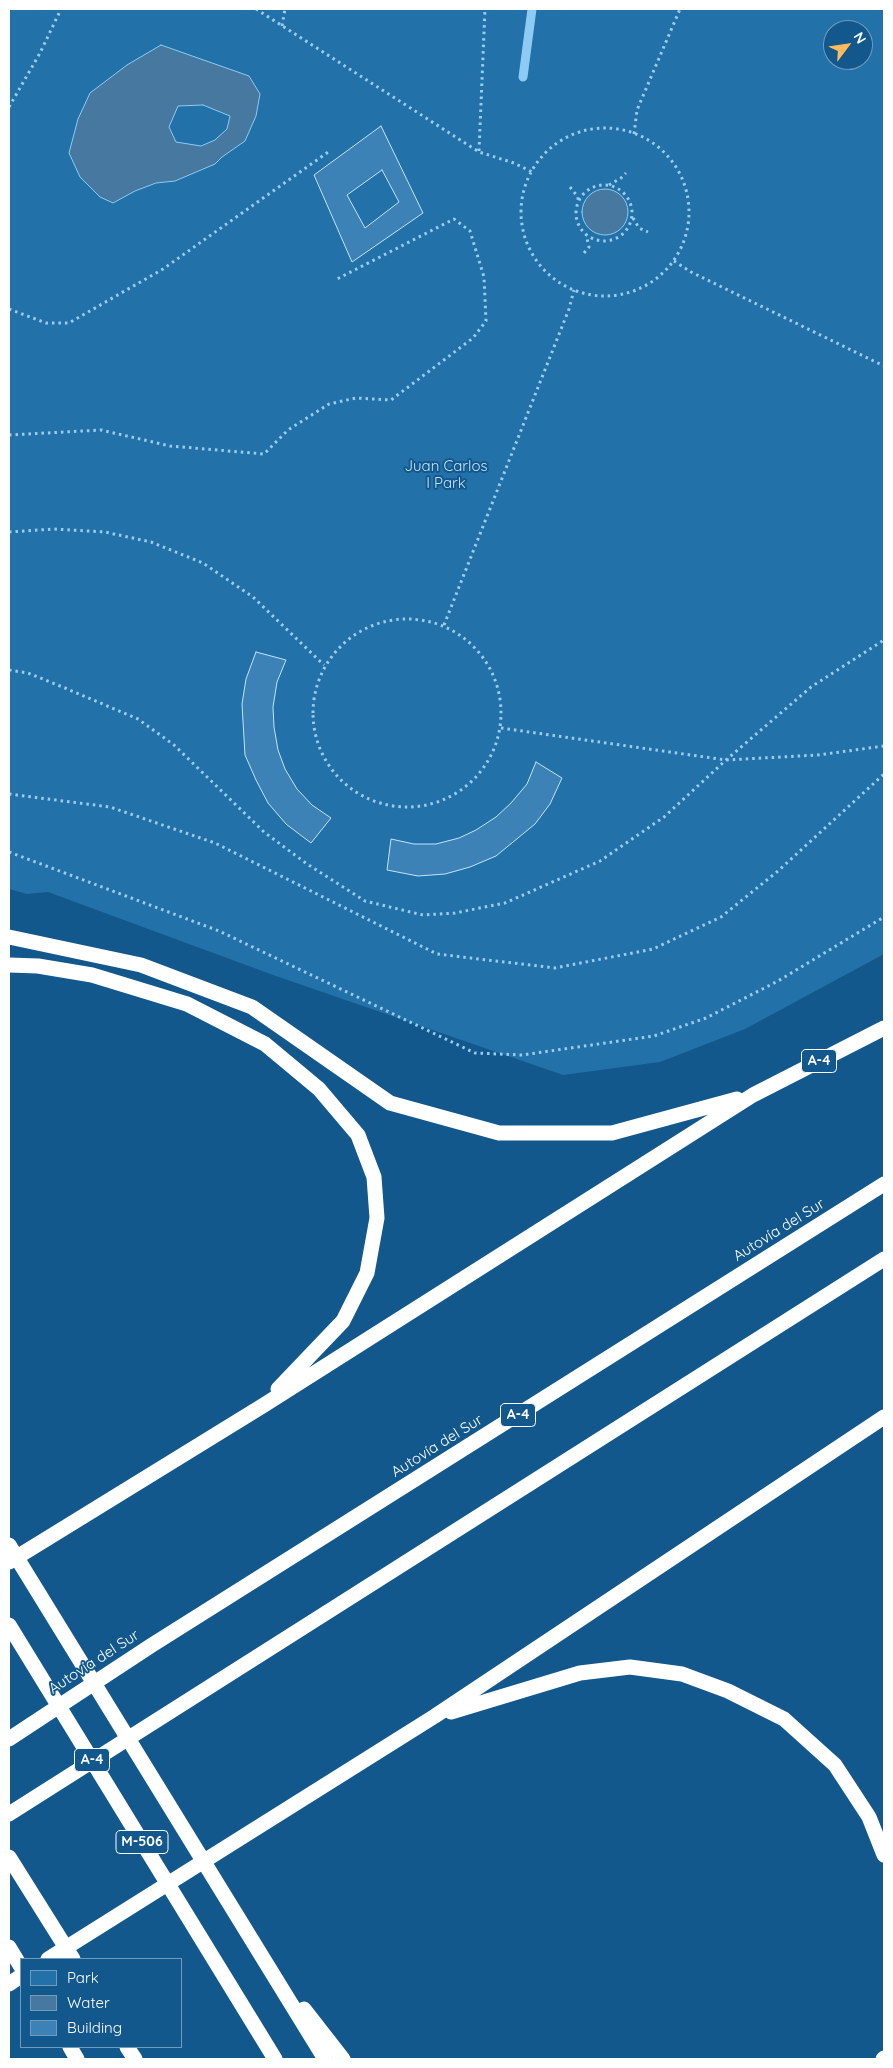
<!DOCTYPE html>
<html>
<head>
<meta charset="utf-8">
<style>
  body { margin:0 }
  #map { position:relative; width:893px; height:2068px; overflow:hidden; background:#13588c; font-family:Quicksand,sans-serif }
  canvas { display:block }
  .frame { position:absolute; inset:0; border:10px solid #fff; pointer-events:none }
  .legend { position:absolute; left:20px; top:1958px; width:162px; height:90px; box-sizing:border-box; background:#13588c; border:1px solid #719bba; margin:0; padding:6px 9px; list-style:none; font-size:15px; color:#fff }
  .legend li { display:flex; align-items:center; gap:10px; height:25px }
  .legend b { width:25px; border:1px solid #719bba }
  .north { position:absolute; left:823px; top:20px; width:50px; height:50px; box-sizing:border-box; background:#13588c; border:1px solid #719bba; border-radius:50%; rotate:59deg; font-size:14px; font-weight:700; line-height:20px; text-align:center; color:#fff }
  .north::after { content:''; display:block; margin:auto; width:18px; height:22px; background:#ffba5b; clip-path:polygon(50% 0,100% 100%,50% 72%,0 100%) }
</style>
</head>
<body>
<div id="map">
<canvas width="893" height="2068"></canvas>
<div class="frame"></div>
<ul class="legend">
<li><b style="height:14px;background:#2271a9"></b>Park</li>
<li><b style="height:14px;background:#4779a0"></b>Water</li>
<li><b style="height:14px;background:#3c82b6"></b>Building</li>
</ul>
<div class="north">N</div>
</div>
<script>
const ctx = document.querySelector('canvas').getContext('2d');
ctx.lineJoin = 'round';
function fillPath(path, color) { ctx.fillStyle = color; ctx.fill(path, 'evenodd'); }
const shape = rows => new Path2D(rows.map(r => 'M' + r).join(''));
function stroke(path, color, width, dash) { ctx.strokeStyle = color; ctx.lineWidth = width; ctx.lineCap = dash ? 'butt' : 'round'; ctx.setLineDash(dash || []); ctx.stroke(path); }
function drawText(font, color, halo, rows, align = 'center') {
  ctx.font = font + ' Quicksand,sans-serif'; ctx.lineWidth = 4; ctx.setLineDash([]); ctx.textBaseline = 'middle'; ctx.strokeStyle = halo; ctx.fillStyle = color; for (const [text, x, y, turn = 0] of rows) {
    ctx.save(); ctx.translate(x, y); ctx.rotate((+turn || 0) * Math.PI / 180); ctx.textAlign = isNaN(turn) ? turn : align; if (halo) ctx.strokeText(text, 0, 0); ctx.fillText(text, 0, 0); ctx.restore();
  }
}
fillPath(shape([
  [9,9,884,9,884,954,745,1029,660,1062,563,1075,273,975,48,892,27,894,9,889],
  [833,30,863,30,863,60,833,60]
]), '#2271a9');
const water = shape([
  [161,45,249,76,260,94,256,116,245,141,222,157,215,164,175,181,156,183,135,191,113,203,100,197,80,177,69,153,78,119,90,93,127,65,161,45],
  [203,105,230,116,227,129,215,140,201,146,176,142,169,127,178,106,203,105],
  '582 212a23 23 0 1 1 46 0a23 23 0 1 1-46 0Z'
]);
fillPath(water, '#4779a0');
stroke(water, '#8dcbf4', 1);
stroke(shape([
  [523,77,532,9]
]), '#8dcbf4', 9);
const building = shape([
  [381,126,423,213,352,262,314,175,381,126],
  [382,170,399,202,365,228,347,195,382,170],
  [256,652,286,660,277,682,273,707,274,727,278,750,285,769,297,789,312,805,331,818,311,843,286,824,268,803,256,780,245,755,242,704,246,679,256,652],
  [536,762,562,778,550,804,535,824,496,856,470,867,445,874,418,876,387,870,391,839,414,844,436,844,459,838,476,830,496,817,511,803,527,784,536,762]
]);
fillPath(building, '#3c82b6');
stroke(building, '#c2e4fc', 1);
stroke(shape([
  [256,9,479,152,514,163,532,172],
  [282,26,285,9],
  [9,107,40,53,61,9],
  '521 212a84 84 0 1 1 168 0a84 84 0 1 1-168 0Z',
  [634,134,637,110,680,9],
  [479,151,485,9],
  '576 213a28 28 0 1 1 56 0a28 28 0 1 1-56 0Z',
  [609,185,621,178,626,173],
  [570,187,578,197,578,201],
  [633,218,639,228,648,232],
  [584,253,589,247,586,234],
  [674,261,691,272,884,366],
  [9,309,46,323,69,323,163,269,331,150],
  [9,435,101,430,170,446,264,454,288,430,329,404,356,398,391,400,473,338,486,321,484,277,470,231,454,219,337,279],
  [9,532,54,529,105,532,151,542,203,563,253,597,324,665],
  '313 713a94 94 0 1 1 188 0a94 94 0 1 1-188 0Z',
  [444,625,569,309,574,290],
  [9,670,28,673,65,688,138,719,174,745,264,832,307,864,365,901,423,915,455,913,505,903,600,861,664,817,726,760,811,687,884,640],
  [501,728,726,760,818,755,884,746],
  [9,794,110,807,215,843,437,954,555,968,653,949,721,917,778,871,884,774],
  [9,852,219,931,475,1053,522,1055,654,1036,706,1018,778,981,884,917]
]), '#9bcdf1', 3, [2.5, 4]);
stroke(shape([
  [9,937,141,965,252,1007,390,1103,499,1133,612,1133,737,1099],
  [9,965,38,966,92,975,187,1004,265,1044,319,1089,358,1135,374,1177,377,1218,367,1273,343,1321,278,1389],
  [9,1545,325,2059],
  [9,1562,264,1405,753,1095,884,1028],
  [9,1625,275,2059],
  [451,1712,580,1673,630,1667,682,1674,728,1691,784,1719,835,1765,869,1817,884,1855],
  [9,1739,152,1645,884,1184],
  [9,1814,884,1259],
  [9,1857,73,1959],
  [9,1947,21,1967],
  [48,1959,435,1716,884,1417],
  [9,1984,21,1976],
  [304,2009,343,2059],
  [70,2047,77,2059],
  [127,2047,135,2059],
  [883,2059,884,2058]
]), '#fff', 15);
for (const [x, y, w] of [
  [819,1061,35],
  [518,1415,35],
  [92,1760,35],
  [142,1842,52]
]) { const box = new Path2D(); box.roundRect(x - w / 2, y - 11.5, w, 23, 4); ctx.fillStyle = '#13588c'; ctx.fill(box); stroke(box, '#fff', 1); }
drawText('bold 14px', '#fff', null, [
  ["A-4",819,1061],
  ["A-4",518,1415],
  ["A-4",92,1760],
  ["M-506",142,1842]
]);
drawText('15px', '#c2e4fc', '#13588c', [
  ["Juan Carlos",446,466],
  ["I Park",446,483]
]);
drawText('15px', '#fff', '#13588c', [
  ["Autovía del Sur",779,1230,-32],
  ["Autovía del Sur",437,1446,-32],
  ["Autovía del Sur",94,1662,-33]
]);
</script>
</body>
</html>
